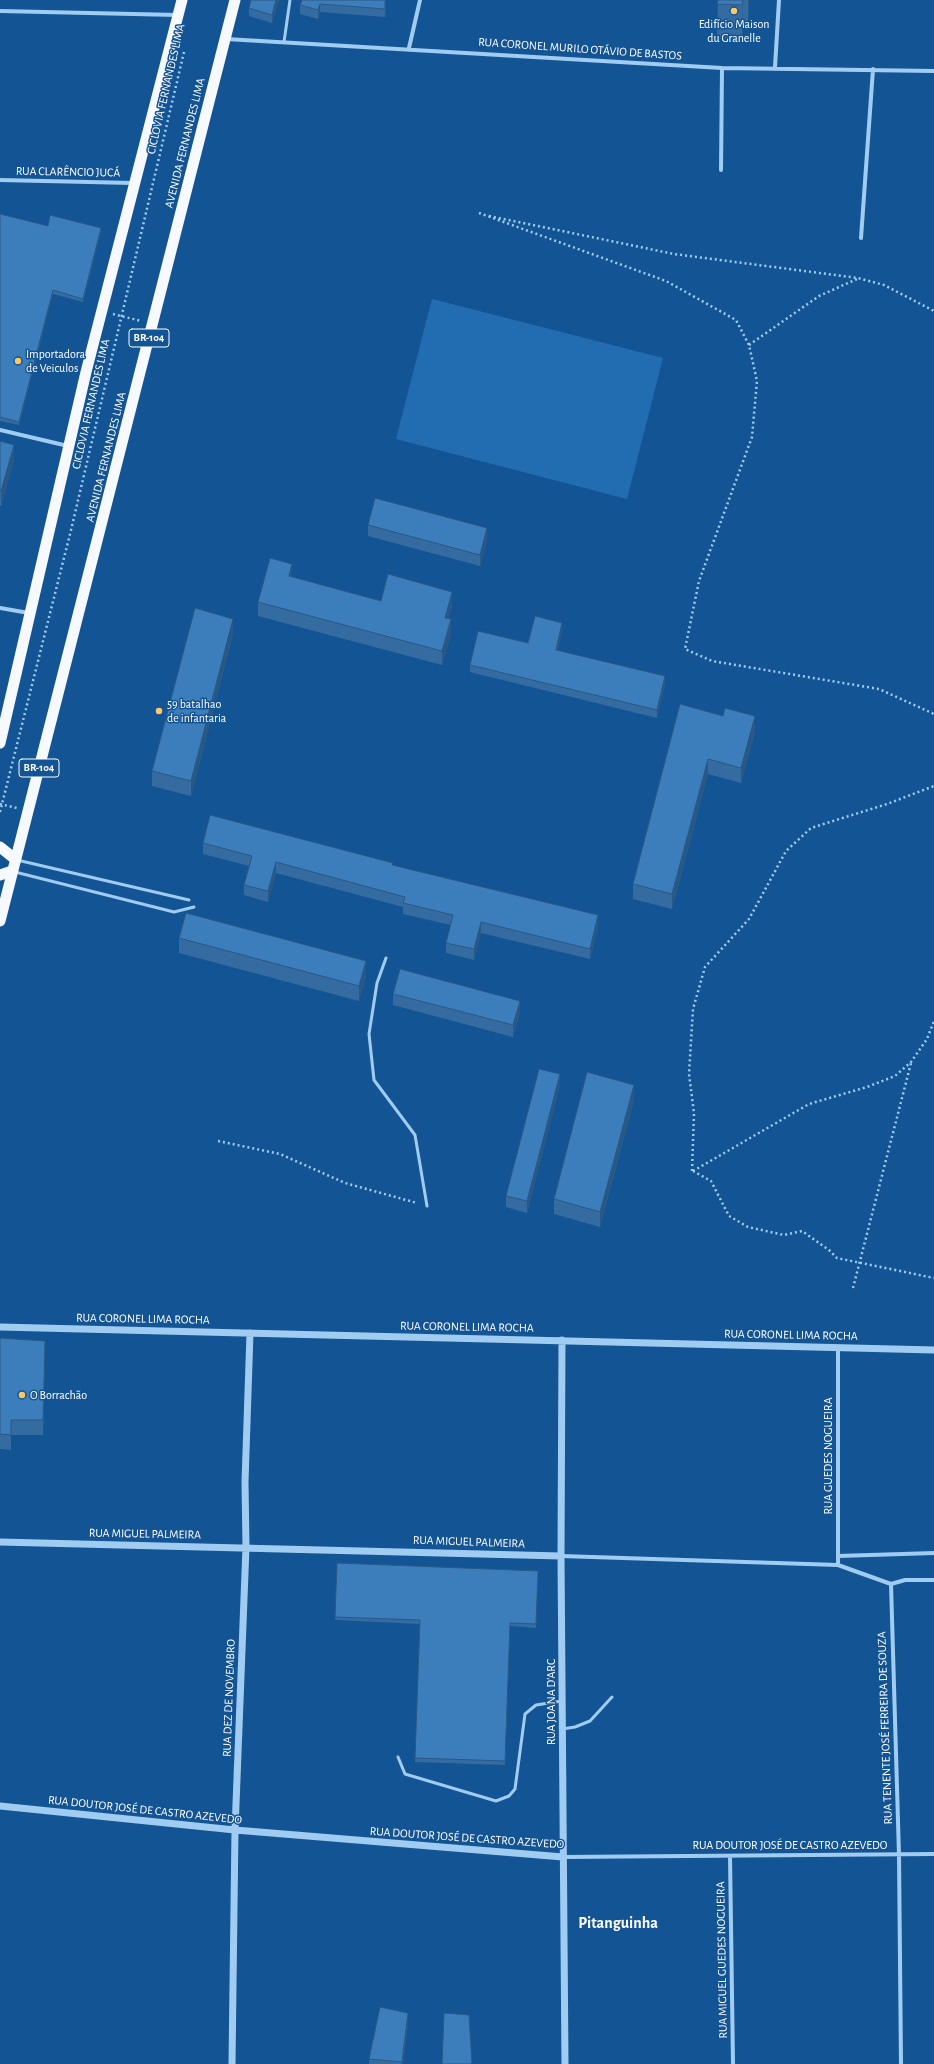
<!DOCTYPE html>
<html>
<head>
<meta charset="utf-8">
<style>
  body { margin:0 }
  canvas { display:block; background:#135494 }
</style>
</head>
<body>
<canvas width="934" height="2064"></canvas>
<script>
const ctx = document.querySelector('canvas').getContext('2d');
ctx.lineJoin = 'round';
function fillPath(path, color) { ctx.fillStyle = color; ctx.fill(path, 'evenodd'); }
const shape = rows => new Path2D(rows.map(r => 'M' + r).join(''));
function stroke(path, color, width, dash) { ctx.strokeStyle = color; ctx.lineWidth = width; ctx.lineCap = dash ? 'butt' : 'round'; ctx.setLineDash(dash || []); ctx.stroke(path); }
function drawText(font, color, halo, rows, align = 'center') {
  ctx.font = font + ' "Alegreya Sans",sans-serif'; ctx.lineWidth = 3; ctx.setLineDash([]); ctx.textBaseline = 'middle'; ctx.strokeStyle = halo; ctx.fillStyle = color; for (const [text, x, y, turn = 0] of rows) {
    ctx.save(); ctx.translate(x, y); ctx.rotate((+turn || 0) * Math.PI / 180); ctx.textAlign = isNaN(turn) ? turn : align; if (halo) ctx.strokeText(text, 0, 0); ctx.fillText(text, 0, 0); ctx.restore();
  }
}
fillPath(shape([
  [432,299,663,358,627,499,396,439]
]), '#226db1');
stroke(shape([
  [479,213,666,281,736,320,749,345,757,381,752,437,699,581,685,649,712,661,879,689,934,714],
  [489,216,674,254,858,278,884,285,934,311],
  [113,314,141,321],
  [749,345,819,296,857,279],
  [0,804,17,808],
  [0,812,71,530,184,52],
  [218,1141,280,1154,345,1183,417,1203],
  [692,1171,694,1113,689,1074,693,1009,705,967,749,919,786,851,811,828,887,804,934,786],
  [693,1171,809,1104,867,1087,895,1076,911,1062,927,1039,934,1021],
  [693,1171,711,1181,729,1216,748,1227,784,1235,802,1231,829,1250,837,1258,934,1278],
  [853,1288,911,1063]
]), '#a1ccf2', 2.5, [2, 3]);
stroke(shape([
  [284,42,290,0],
  [17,860,189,900],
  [15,872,174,912,194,907],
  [386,958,377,983,369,1034,374,1080,415,1135,427,1206],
  [562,1729,575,1727,590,1721,612,1697],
  [398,1757,405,1774,496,1801,509,1796,515,1789,525,1714,536,1705,562,1701]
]), '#a1ccf2', 3);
stroke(shape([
  [0,11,178,15],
  [226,39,722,68,934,71],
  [409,48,420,0],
  [775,67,779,0],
  [721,170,722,68],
  [0,180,133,183],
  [861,238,873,69],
  [0,430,68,446],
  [0,608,29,613],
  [838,1347,838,1565],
  [561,1556,838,1565,891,1584,905,1580,934,1580],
  [838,1556,934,1553],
  [891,1584,899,1855,901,2064],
  [730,1856,733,2064],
  [563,1857,934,1854]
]), '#a1ccf2', 4);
stroke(shape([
  [0,1327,934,1350],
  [562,1340,561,1556,565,2064],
  [0,1542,561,1556],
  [0,1806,235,1830,563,1857],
  [232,2064,235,1830,246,1547,245,1482,250,1333]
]), '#a1ccf2', 7);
stroke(shape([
  [0,743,86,372,182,0],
  [0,847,15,859],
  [0,875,12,871],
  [0,921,235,0]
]), '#f6faff', 11);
fillPath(shape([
  [279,0,272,23,249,16,249,8],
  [302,0,386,0,385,17,320,12,318,19,300,14,300,5],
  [718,0,749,0,748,22,743,21,742,39,717,38],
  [0,214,48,226,101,232,83,302,53,294,19,425,0,421],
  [0,441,14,460,1,506,0,506],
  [368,525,487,540,480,566,368,536],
  [292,577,381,601,452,606,448,619,451,634,442,665,258,616,258,602],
  [562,631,558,650,665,684,657,718,470,672,470,665],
  [233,634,191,796,152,786,152,771],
  [680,704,755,731,741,783,708,774,672,909,633,899,633,884],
  [203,843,393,865,598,926,590,959,481,933,474,960,446,953,446,943,451,925,403,914,403,907,276,873,268,902,244,895,244,885,249,866,203,854],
  [179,938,366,976,359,1001,179,953],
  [393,994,520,1012,513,1037,393,1005],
  [560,1085,527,1213,506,1207,506,1196],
  [634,1100,600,1227,554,1214,554,1199],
  [0,1338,45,1356,43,1435,11,1435,11,1450,0,1449],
  [337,1563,538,1571,536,1628,510,1626,505,1765,415,1762,420,1624,335,1620],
  [408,2024,403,2064,369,2064,369,2059]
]), '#346ca2');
fillPath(shape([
  [276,0,279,0,272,23,272,15],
  [385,0,386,0,385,17],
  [743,0,743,21,742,39],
  [748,0,749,0,748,22],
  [320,4,320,12,318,19,318,10],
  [101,228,101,232,83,302,83,299],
  [53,290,53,294,19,425,19,422],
  [14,445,14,460,1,506,1,491],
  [487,528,487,540,480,566,480,555],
  [292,564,292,578,289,576],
  [452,592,452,606,445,632,445,618],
  [233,619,233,634,191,796,191,781],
  [451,619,451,634,442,665,442,651],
  [562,623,562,631,556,658,556,650],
  [665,676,665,684,657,718,657,710],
  [755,716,755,731,741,783,741,768],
  [708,759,708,774,672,909,672,894],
  [276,862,276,873,268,902,268,891],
  [598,915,598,926,590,959,590,949],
  [481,922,481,933,474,960,474,949],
  [366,961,366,976,359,1001,359,986],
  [520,1001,520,1012,513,1037,513,1025],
  [560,1074,560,1085,527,1213,527,1201],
  [634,1085,634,1100,600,1227,600,1212],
  [45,1341,45,1356,43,1435,43,1420],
  [408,2013,408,2024,403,2064,402,2064]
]), '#2a5884');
const building = shape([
  [251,0,276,0,272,15,249,8,251,0],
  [302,0,385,0,385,9,320,4,318,10,300,5,302,0],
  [718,0,743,0,742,5,717,4,718,0],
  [0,214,48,226,50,215,101,228,83,299,53,290,19,422,0,417,0,214],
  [0,441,14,445,1,491,0,491,0,441],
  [375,498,487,528,480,555,368,525,375,498],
  [270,558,292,564,289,576,381,601,388,574,452,592,445,618,451,619,442,651,258,602,270,558],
  [195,608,233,619,191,781,152,771,195,608],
  [535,616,562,623,556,650,665,676,657,710,470,665,478,631,528,643,535,616],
  [680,704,723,716,725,708,755,716,741,768,708,759,672,894,633,884,680,704],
  [210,815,393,863,392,865,598,915,590,949,481,922,474,949,446,943,453,915,403,903,405,897,276,862,268,891,244,885,252,856,203,843,210,815],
  [186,913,366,961,359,986,179,938,186,913],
  [400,969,520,1001,513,1025,393,994,400,969],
  [539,1069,560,1074,527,1201,506,1196,539,1069],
  [587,1072,634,1085,600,1212,554,1199,587,1072],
  [0,1338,45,1341,43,1420,11,1420,11,1435,0,1434,0,1338],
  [337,1563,538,1571,536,1624,510,1623,505,1761,415,1758,420,1620,335,1617,337,1563],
  [380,2007,408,2013,402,2062,369,2059,380,2007],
  [444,2013,469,2015,472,2064,442,2064,444,2013]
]);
fillPath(building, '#3c7ebc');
stroke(building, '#2a5884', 1);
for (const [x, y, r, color] of [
  [734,11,4,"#ffc763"],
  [18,361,4,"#ffc763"],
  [159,711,4,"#ffc763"],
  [22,1395,4,"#ffc763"]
]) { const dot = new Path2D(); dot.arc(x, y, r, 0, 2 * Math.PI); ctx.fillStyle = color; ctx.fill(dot); stroke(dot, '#135494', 1.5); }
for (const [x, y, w] of [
  [149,338,40],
  [39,768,40]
]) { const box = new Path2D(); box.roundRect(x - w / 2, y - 9, w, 18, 3); ctx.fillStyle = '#135494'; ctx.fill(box); stroke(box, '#fff', 1); }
drawText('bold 11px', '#fff', null, [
  ["BR-104",149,338],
  ["BR-104",39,768]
]);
drawText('12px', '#fff', '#135494', [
  ["Edifício Maison",734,24,"center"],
  ["du Granelle",734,38,"center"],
  ["Importadora",26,354],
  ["de Veiculos",26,368],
  ["59 batalhao",167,704],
  ["de infantaria",167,718],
  ["O Borrachão",30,1395]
], 'left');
drawText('12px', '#fff', '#135494', [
  ["RUA CORONEL MURILO OTÁVIO DE BASTOS",580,49,4],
  ["CICLOVIA FERNANDES LIMA",166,89,-77],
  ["AVENIDA FERNANDES LIMA",185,143,-76],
  ["RUA CLARÊNCIO JUCÁ",68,172,1],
  ["CICLOVIA FERNANDES LIMA",91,404,-77],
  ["AVENIDA FERNANDES LIMA",106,457,-76],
  ["RUA CORONEL LIMA ROCHA",143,1319,1],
  ["RUA CORONEL LIMA ROCHA",467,1327,1],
  ["RUA CORONEL LIMA ROCHA",791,1335,1],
  ["RUA GUEDES NOGUEIRA",828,1456,-90],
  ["RUA MIGUEL PALMEIRA",145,1534,1],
  ["RUA MIGUEL PALMEIRA",469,1542,2],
  ["RUA DEZ DE NOVEMBRO",229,1698,-88],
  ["RUA JOANA D'ARC",551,1702,-90],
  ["RUA TENENTE JOSÉ FERREIRA DE SOUZA",885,1728,-92],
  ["RUA DOUTOR JOSÉ DE CASTRO AZEVEDO",145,1810,6],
  ["RUA DOUTOR JOSÉ DE CASTRO AZEVEDO",467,1838,4],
  ["RUA DOUTOR JOSÉ DE CASTRO AZEVEDO",790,1845],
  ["RUA MIGUEL GUEDES NOGUEIRA",722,1960,-91]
]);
drawText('bold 16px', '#fff', '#135494', [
  ["Pitanguinha",618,1923]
]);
</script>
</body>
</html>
